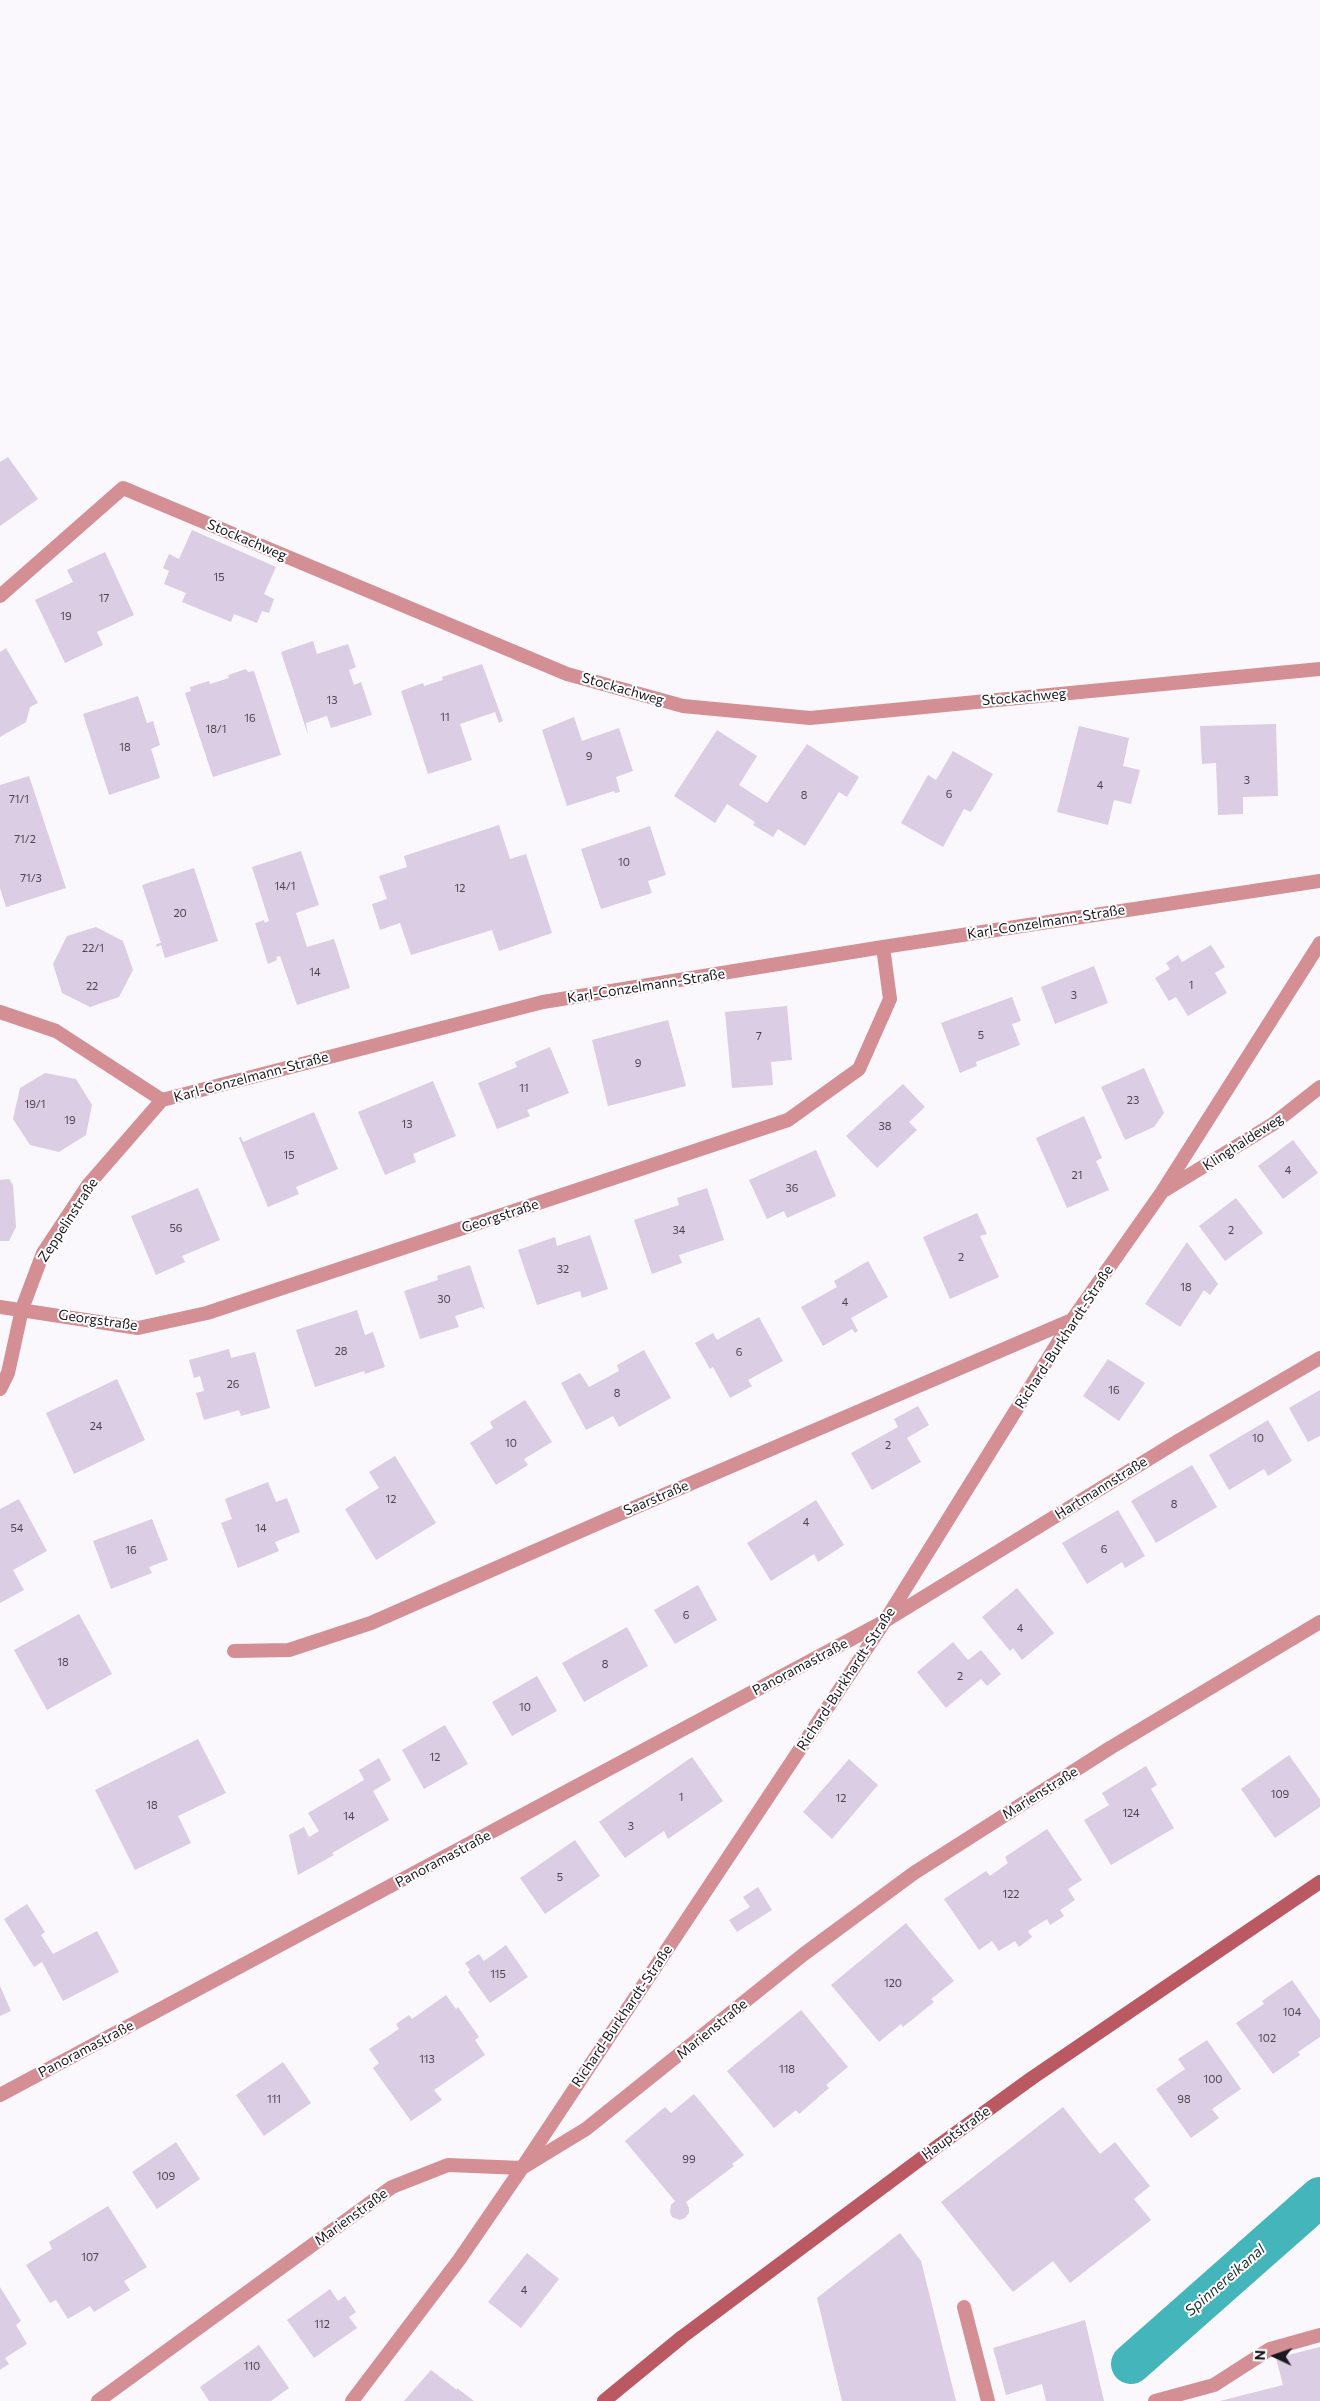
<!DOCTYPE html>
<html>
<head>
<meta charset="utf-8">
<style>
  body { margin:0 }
  #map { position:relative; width:1320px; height:2401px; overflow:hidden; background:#faf8fc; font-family:Commissioner,sans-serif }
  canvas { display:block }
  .north { position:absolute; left:1250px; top:2331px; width:50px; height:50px; -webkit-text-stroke:4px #fff; paint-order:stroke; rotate:273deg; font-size:14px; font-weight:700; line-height:20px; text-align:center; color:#1c181f }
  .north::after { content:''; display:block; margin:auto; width:18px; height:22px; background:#1c181f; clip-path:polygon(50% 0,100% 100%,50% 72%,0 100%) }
</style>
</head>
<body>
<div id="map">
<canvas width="1320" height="2401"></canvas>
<div class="north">N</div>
</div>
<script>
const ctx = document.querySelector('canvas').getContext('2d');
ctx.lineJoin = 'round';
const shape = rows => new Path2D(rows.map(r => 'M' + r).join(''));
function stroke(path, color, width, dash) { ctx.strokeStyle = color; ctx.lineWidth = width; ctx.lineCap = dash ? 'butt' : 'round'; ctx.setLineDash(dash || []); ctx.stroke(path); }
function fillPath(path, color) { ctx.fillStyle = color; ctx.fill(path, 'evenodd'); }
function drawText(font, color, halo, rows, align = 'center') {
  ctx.font = font + ' Commissioner,sans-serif'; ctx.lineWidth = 4; ctx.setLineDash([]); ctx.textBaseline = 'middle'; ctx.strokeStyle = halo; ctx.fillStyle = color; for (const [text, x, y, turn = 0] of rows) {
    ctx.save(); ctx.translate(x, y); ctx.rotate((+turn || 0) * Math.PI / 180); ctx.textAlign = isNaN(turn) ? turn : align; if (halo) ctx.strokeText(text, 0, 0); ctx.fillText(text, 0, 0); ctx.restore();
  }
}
stroke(shape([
  [1131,2364,1320,2197]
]), '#44b5ba', 40);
fillPath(shape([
  [8,457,38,499,0,526,0,462],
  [192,530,276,567,264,594,274,599,269,613,262,611,257,623,234,614,231,622,182,602,186,593,164,584,169,571,163,568,169,554,179,559],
  [105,552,134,615,97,632,103,645,65,663,35,600,73,582,67,570],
  [313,641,317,654,348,644,356,667,349,670,354,685,361,682,372,715,331,728,327,716,306,723,308,735,281,652],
  [6,648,38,703,30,707,26,722,0,737,0,652],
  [482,664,503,721,499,723,495,712,460,724,472,760,428,774,401,691,423,683,424,686,443,680,442,677],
  [246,669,248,672,254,671,281,755,213,777,185,693,191,691,190,687,209,681,210,684,229,678,228,675],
  [138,696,147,723,153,721,160,745,151,749,160,778,109,795,83,714],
  [574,717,582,741,619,728,633,771,616,777,620,792,615,793,614,791,567,806,542,730],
  [1276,724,1278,796,1243,797,1243,814,1218,815,1216,763,1202,764,1200,726],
  [1079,726,1129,738,1123,766,1140,770,1131,804,1114,800,1108,825,1057,812],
  [717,730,757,756,739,785,767,803,807,744,859,777,847,797,839,792,805,846,778,829,773,837,753,825,755,822,727,804,715,823,674,796],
  [953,751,993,774,971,812,964,809,943,847,901,823,928,775,936,780],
  [29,776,66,888,6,907,0,888,0,785],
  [499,825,510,859,526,854,552,933,499,951,492,930,411,955,400,923,380,930,372,904,387,899,379,876,407,867,404,856],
  [650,826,666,875,648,881,652,893,601,909,581,849],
  [301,851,319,905,296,913,307,947,334,939,350,988,297,1005,280,956,276,957,277,960,268,964,255,923,264,920,265,923,269,921,252,867],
  [194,868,218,941,165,958,161,945,157,947,156,944,161,943,142,885],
  [96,927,123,941,133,970,119,997,90,1007,62,993,53,964,67,936],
  [1211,945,1225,967,1215,973,1227,993,1188,1016,1176,997,1169,1001,1155,978,1170,969,1166,963,1178,955,1182,962],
  [1094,966,1108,1003,1055,1024,1041,987],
  [1012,997,1021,1021,1012,1024,1020,1045,976,1062,977,1066,960,1073,941,1023],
  [787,1006,792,1060,771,1062,773,1085,732,1088,725,1012],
  [668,1020,686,1086,608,1106,592,1040],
  [550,1047,569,1093,527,1110,530,1116,497,1129,478,1083,517,1067,515,1062],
  [1144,1068,1164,1113,1154,1127,1125,1140,1101,1087],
  [45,1073,76,1079,92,1105,86,1135,59,1152,30,1145,13,1119,20,1088],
  [433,1081,456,1136,413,1154,416,1162,385,1175,358,1112],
  [903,1084,925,1107,909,1122,917,1130,877,1168,846,1136],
  [314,1112,338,1169,296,1187,299,1194,268,1207,239,1138,241,1137,243,1142],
  [1084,1116,1102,1158,1096,1161,1109,1190,1067,1208,1036,1138],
  [1293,1140,1318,1173,1283,1199,1258,1166],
  [816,1150,836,1196,787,1218,784,1211,767,1219,749,1180],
  [9,1179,13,1185,16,1227,9,1241,0,1241,0,1180],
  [198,1188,220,1240,182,1256,185,1262,156,1275,131,1216],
  [707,1188,724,1240,679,1255,682,1263,652,1274,634,1220,679,1205,677,1198],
  [1236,1198,1263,1233,1225,1261,1199,1226],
  [977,1213,987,1234,980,1236,999,1277,950,1299,923,1237],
  [590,1235,608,1289,582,1298,580,1291,537,1305,518,1250,555,1237,557,1246],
  [1187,1242,1218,1284,1210,1295,1204,1290,1180,1327,1145,1304],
  [868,1261,888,1297,851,1318,858,1331,855,1333,852,1329,823,1346,801,1307,837,1287,834,1281],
  [470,1265,485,1310,482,1307,455,1316,459,1327,420,1339,404,1291,438,1280,437,1276],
  [357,1310,365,1335,373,1332,385,1367,365,1374,364,1371,315,1387,296,1330],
  [759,1317,783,1361,748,1380,752,1386,730,1398,713,1367,710,1369,695,1343,713,1333,717,1340],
  [229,1349,231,1358,255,1352,270,1408,241,1416,239,1410,204,1420,196,1393,204,1391,200,1376,194,1378,189,1360],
  [644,1350,671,1398,619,1427,613,1416,586,1430,561,1383,580,1373,589,1387,619,1371,617,1365],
  [1108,1359,1145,1383,1119,1421,1083,1396],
  [117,1379,145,1440,74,1474,46,1413],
  [1320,1390,1320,1436,1308,1442,1289,1408],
  [525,1400,552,1442,524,1459,528,1465,496,1485,470,1443,493,1428,490,1422],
  [918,1406,929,1425,907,1438,921,1462,872,1490,851,1453,898,1427,894,1419],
  [1268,1420,1292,1461,1268,1476,1264,1469,1229,1490,1209,1455],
  [395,1456,436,1523,376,1560,345,1509,379,1488,369,1472],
  [1192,1465,1217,1507,1156,1543,1131,1501],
  [268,1482,276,1502,287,1498,300,1532,275,1542,279,1551,238,1568,221,1523,232,1519,225,1499],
  [19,1499,47,1551,13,1570,24,1590,0,1603,0,1509],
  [816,1500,844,1545,818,1562,814,1554,771,1581,747,1543],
  [1118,1510,1145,1556,1125,1568,1122,1562,1087,1584,1062,1543],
  [152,1519,168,1560,149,1567,152,1573,111,1589,93,1541],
  [698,1585,717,1620,675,1644,654,1610],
  [1017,1588,1054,1633,1022,1660,1013,1648,1010,1651,982,1617],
  [79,1614,112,1674,47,1710,14,1650],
  [627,1627,648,1666,584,1702,562,1663],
  [953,1642,968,1660,981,1650,1001,1674,987,1686,981,1679,946,1708,917,1672],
  [537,1676,557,1711,512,1736,492,1702],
  [445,1725,468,1764,424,1789,402,1750],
  [198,1739,226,1793,178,1816,191,1843,135,1870,95,1790],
  [1289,1755,1320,1799,1320,1807,1275,1838,1241,1789],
  [692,1757,723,1801,668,1839,664,1831,625,1858,599,1822],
  [379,1758,391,1780,373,1791,389,1820,332,1853,334,1855,298,1875,289,1835,304,1827,309,1837,319,1831,308,1813,364,1780,359,1770],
  [849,1759,878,1785,832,1839,803,1812],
  [1146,1766,1157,1785,1151,1789,1174,1828,1111,1865,1084,1820,1109,1805,1102,1793],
  [1047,1829,1082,1880,1068,1889,1075,1900,1060,1910,1064,1916,1050,1925,1047,1919,1028,1931,1032,1937,1019,1947,1015,1941,999,1951,992,1941,979,1950,944,1899,986,1871,990,1876,1008,1863,1005,1857],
  [575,1840,600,1876,545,1914,520,1878],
  [758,1887,772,1910,737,1932,729,1920,750,1907,743,1897],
  [27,1904,45,1932,41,1935,53,1954,97,1931,119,1972,63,2001,42,1962,34,1967,4,1919],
  [906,1923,954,1981,931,1999,934,2002,903,2027,901,2024,879,2042,831,1985],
  [506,1945,528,1977,490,2003,468,1972,470,1970,465,1963,479,1954,484,1961],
  [1292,1980,1320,2020,1320,2037,1298,2052,1300,2055,1273,2074,1236,2023,1264,2004,1262,2001],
  [0,1986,11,2011,0,2016],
  [446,1995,456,2009,458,2007,479,2037,475,2040,485,2055,434,2090,442,2100,411,2121,373,2068,379,2063,369,2049,399,2029,396,2024,409,2015,412,2019],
  [801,2010,848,2067,826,2085,829,2088,799,2114,796,2110,774,2128,727,2071],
  [1207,2040,1241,2089,1212,2109,1219,2118,1191,2138,1156,2089,1185,2069,1178,2059],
  [283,2062,311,2103,264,2136,236,2095],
  [694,2094,744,2155,732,2164,734,2166,686,2202,689,2208,689,2213,685,2218,680,2220,672,2217,670,2212,671,2205,675,2201,625,2141,665,2107,671,2113],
  [1063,2107,1100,2154,1115,2142,1150,2186,1134,2199,1151,2220,1070,2283,1053,2261,1013,2292,941,2202],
  [176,2142,200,2179,157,2209,132,2172],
  [108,2206,147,2267,124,2281,130,2290,94,2312,90,2306,68,2319,56,2300,50,2303,26,2265,52,2249,49,2242],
  [900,2233,921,2261,956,2401,842,2401,817,2298],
  [527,2253,559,2279,521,2328,488,2302],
  [0,2287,21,2321,16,2325,27,2344,5,2358,9,2364,0,2370],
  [330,2289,338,2301,345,2296,356,2312,349,2317,357,2328,314,2358,287,2320],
  [1085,2320,1104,2401,1046,2401,1042,2384,1006,2395,993,2348],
  [259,2345,289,2388,271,2401,209,2401,200,2387],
  [1320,2347,1320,2401,1220,2401,1283,2385,1276,2358],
  [431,2370,457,2390,457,2388,474,2401,404,2401]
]), '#dbcde3');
stroke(shape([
  [964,2307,988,2401],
  [1155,2401,1214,2385,1270,2349,1320,2335]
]), '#d48f94', 14);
stroke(shape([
  [0,596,123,488,567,674,683,706,810,718,1320,669],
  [0,1012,56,1031,162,1100,543,1002,883,947,1320,881],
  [1165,1190,1273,1124,1320,1087],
  [0,1307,138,1328,207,1313,788,1120,859,1069,890,999,883,947],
  [0,1389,8,1373,22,1309,43,1253,88,1185,162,1100],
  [234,1651,289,1650,371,1623,608,1519,1072,1320],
  [0,2095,885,1621,1178,1441,1320,1358],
  [98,2401,392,2187,448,2165,522,2168,586,2129,804,1954,914,1873,1110,1748,1320,1622],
  [352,2401,459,2260,522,2168,885,1621,1072,1320,1162,1192,1320,943]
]), '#d48f94', 14);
stroke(shape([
  [604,2401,682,2337,938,2146,1032,2078,1320,1882]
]), '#bb5963', 14);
drawText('11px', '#4c4550', null, [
  ["15",219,577],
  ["17",104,598],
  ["19",66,616],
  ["13",332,700],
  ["11",445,717],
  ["16",250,718],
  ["18/1",216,729],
  ["18",125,747],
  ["9",589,756],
  ["3",1247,780],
  ["4",1100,785],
  ["6",949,794],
  ["8",804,795],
  ["71/1",19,799],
  ["71/2",25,839],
  ["10",624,862],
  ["71/3",31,878],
  ["14/1",285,886],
  ["12",460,888],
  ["20",180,913],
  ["22/1",93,948],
  ["14",315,972],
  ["1",1191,985],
  ["22",92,986],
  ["3",1074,995],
  ["5",981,1035],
  ["7",759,1036],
  ["9",638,1063],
  ["11",524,1088],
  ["23",1133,1100],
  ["19/1",35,1104],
  ["19",70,1120],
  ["13",407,1124],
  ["38",885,1126],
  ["15",289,1155],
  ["4",1288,1170],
  ["21",1077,1175],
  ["36",792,1188],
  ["56",176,1228],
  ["34",679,1230],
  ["2",1231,1230],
  ["2",961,1257],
  ["32",563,1269],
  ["18",1186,1287],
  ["30",444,1299],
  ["4",845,1302],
  ["28",341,1351],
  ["6",739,1352],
  ["26",233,1384],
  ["16",1114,1390],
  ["8",617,1393],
  ["24",96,1426],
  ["10",1258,1438],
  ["10",511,1443],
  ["2",888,1445],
  ["12",391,1499],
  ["8",1174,1504],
  ["4",806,1522],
  ["54",17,1528],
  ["14",261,1528],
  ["6",1104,1549],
  ["16",131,1550],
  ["6",686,1615],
  ["4",1020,1628],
  ["18",63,1662],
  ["8",605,1664],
  ["2",960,1676],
  ["10",525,1707],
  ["12",435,1757],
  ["109",1280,1794],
  ["1",681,1797],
  ["12",841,1798],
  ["18",152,1805],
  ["124",1131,1813],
  ["14",349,1816],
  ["3",631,1826],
  ["5",560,1877],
  ["122",1011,1894],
  ["115",498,1974],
  ["120",893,1983],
  ["104",1292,2012],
  ["102",1267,2038],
  ["113",427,2059],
  ["118",787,2069],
  ["100",1213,2079],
  ["111",274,2099],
  ["98",1184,2099],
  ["99",689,2159],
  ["109",166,2176],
  ["107",90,2257],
  ["4",524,2290],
  ["112",322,2324],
  ["110",252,2366]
]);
drawText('14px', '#1c181f', '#fff', [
  ["Stockachweg",247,540,23],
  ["Stockachweg",623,689,16],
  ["Stockachweg",1024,697,-5],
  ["Karl-Conzelmann-Straße",1046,922,-9],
  ["Karl-Conzelmann-Straße",646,986,-9],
  ["Karl-Conzelmann-Straße",251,1077,-15],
  ["Klinghaldeweg",1243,1142,-33],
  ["Georgstraße",500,1216,-18],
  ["Zeppelinstraße",68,1220,-57],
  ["Georgstraße",98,1320,8],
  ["Richard-Burkhardt-Straße",1064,1337,-57],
  ["Hartmannstraße",1101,1488,-32],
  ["Saarstraße",656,1498,-23],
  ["Panoramastraße",800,1667,-28],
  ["Richard-Burkhardt-Straße",846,1679,-57],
  ["Marienstraße",1040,1793,-32],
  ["Panoramastraße",443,1859,-28],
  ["Richard-Burkhardt-Straße",622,2016,-56],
  ["Marienstraße",712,2029,-39],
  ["Panoramastraße",86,2049,-28],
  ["Hauptstraße",956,2133,-36],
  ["Marienstraße",351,2217,-36]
]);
drawText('italic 15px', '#173031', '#fff', [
  ["Spinnereikanal",1225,2280,-41]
]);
</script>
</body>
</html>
